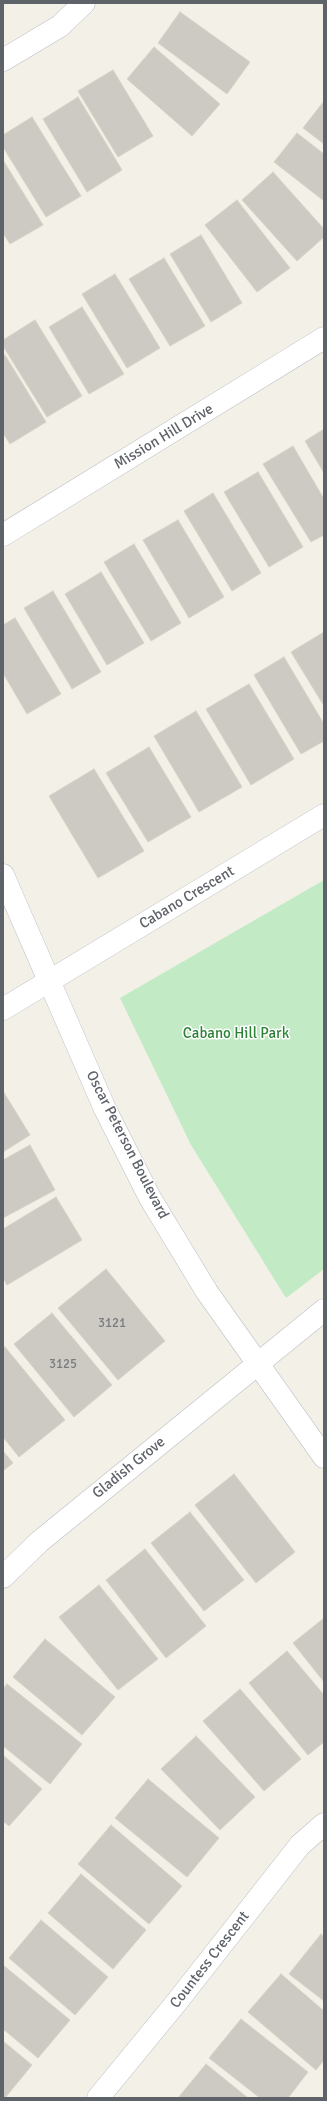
<!DOCTYPE html>
<html>
<head>
<meta charset="utf-8">
<style>
  body { margin:0 }
  #map { position:relative; width:327px; height:2101px; overflow:hidden; background:#f2f0e7; font-family:Signika,sans-serif }
  canvas { display:block }
  .frame { position:absolute; inset:0; border:4px solid #5e6269; pointer-events:none }
</style>
</head>
<body>
<div id="map">
<canvas width="327" height="2101"></canvas>
<div class="frame"></div>
</div>
<script>
const ctx = document.querySelector('canvas').getContext('2d');
ctx.lineJoin = 'round';
function fillPath(path, color) { ctx.fillStyle = color; ctx.fill(path, 'evenodd'); }
const shape = rows => new Path2D(rows.map(r => 'M' + r).join(''));
function stroke(path, color, width, dash) { ctx.strokeStyle = color; ctx.lineWidth = width; ctx.lineCap = dash ? 'butt' : 'round'; ctx.setLineDash(dash || []); ctx.stroke(path); }
function drawText(font, color, halo, rows, align = 'center') {
  ctx.font = font + ' Signika,sans-serif'; ctx.lineWidth = 3; ctx.setLineDash([]); ctx.textBaseline = 'middle'; ctx.strokeStyle = halo; ctx.fillStyle = color; for (const [text, x, y, turn = 0] of rows) {
    ctx.save(); ctx.translate(x, y); ctx.rotate((+turn || 0) * Math.PI / 180); ctx.textAlign = isNaN(turn) ? turn : align; if (halo) ctx.strokeText(text, 0, 0); ctx.fillText(text, 0, 0); ctx.restore();
  }
}
fillPath(shape([
  [324,880,324,1269,286,1298,191,1145,120,998]
]), '#c2ebc5');
const building = shape([
  [180,12,250,62,227,94,158,43,180,12],
  [154,47,220,104,192,136,127,79,154,47],
  [113,70,153,136,118,157,78,91,113,70],
  [78,97,122,170,87,192,43,119,78,97],
  [324,101,324,144,303,128,324,101],
  [32,117,81,196,46,217,3,147,3,135,32,117],
  [297,133,324,154,324,201,274,162,297,133],
  [3,160,43,225,10,244,3,233,3,160],
  [273,172,324,229,324,237,297,261,242,200,273,172],
  [237,200,290,268,257,292,205,225,237,200],
  [201,235,242,303,211,322,170,254,201,235],
  [164,258,205,326,170,346,129,279,164,258],
  [115,274,160,348,127,368,82,294,115,274],
  [82,307,124,374,89,394,49,327,82,307],
  [35,320,82,396,47,417,3,346,3,340,35,320],
  [5,355,46,422,10,444,3,433,3,356,5,355],
  [324,429,324,473,305,441,324,429],
  [293,446,324,499,324,535,311,542,263,464,293,446],
  [258,472,303,547,269,567,224,492,258,472],
  [213,493,261,573,232,591,184,511,213,493],
  [178,520,224,597,189,618,143,540,178,520],
  [134,544,181,623,151,641,104,562,134,544],
  [101,572,144,643,107,665,65,594,101,572],
  [53,591,101,672,72,689,24,608,53,591],
  [15,618,61,694,27,714,3,673,3,625,15,618],
  [324,632,324,706,291,652,324,632],
  [284,657,324,724,324,741,301,754,254,675,284,657],
  [249,684,294,759,251,785,206,709,249,684],
  [196,711,242,787,199,812,154,736,196,711],
  [149,747,191,817,148,842,106,773,149,747],
  [94,769,144,851,98,878,49,796,94,769],
  [3,1091,30,1135,3,1152,3,1091],
  [30,1145,55,1190,3,1218,3,1160,30,1145],
  [56,1197,82,1240,7,1285,3,1278,3,1229,56,1197],
  [106,1269,165,1341,118,1380,58,1308,106,1269],
  [52,1313,112,1385,74,1417,14,1344,52,1313],
  [5,1347,65,1420,19,1457,3,1437,3,1348,5,1347],
  [3,1451,13,1463,3,1471,3,1451],
  [234,1474,295,1552,256,1583,195,1505,234,1474],
  [190,1512,244,1580,204,1611,151,1543,190,1512],
  [145,1549,206,1626,166,1658,106,1580,145,1549],
  [99,1585,158,1659,118,1690,59,1617,99,1585],
  [324,1618,324,1682,293,1643,324,1618],
  [45,1639,115,1697,82,1735,13,1677,45,1639],
  [287,1651,324,1695,324,1742,308,1755,249,1683,287,1651],
  [7,1684,82,1744,50,1784,3,1746,3,1689,7,1684],
  [240,1689,301,1759,264,1791,203,1721,240,1689],
  [196,1736,255,1797,220,1830,161,1769,196,1736],
  [3,1755,42,1789,9,1826,3,1821,3,1755],
  [148,1779,219,1838,187,1877,115,1818,148,1779],
  [111,1825,182,1886,149,1924,78,1864,111,1825],
  [81,1874,146,1930,113,1969,48,1913,81,1874],
  [41,1920,108,1977,75,2015,9,1958,41,1920],
  [321,1934,324,1937,324,2001,289,1974,321,1934],
  [3,1965,70,2020,38,2058,3,2029,3,1965],
  [281,1974,324,2011,324,2060,316,2070,248,2012,281,1974],
  [241,2019,308,2072,288,2098,260,2098,209,2058,241,2019],
  [3,2041,32,2065,5,2098,3,2098,3,2041],
  [206,2064,248,2098,178,2098,206,2064]
]);
fillPath(building, '#cdcac4');
stroke(building, '#d7d3c5', 1);
const minor = shape([
  [3,60,60,26,84,3],
  [3,535,324,338],
  [3,1009,324,815],
  [3,1577,39,1542,324,1310],
  [98,2098,176,2003,300,1845,324,1824]
]);
const tertiary = shape([
  [3,875,105,1109,150,1198,207,1292,324,1457]
]);
stroke(minor, '#bbbec3', 23);
stroke(tertiary, '#bbbec3', 23);
stroke(minor, '#fff', 22);
stroke(tertiary, '#fff', 22);
drawText('13px', '#7a7c80', null, [
  ["3121",112,1324],
  ["3125",63,1365]
]);
drawText('15px', '#5e6269', '#fff', [
  ["Mission Hill Drive",164,437,-31],
  ["Cabano Crescent",187,898,-31],
  ["Oscar Peterson Boulevard",127,1145,63],
  ["Gladish Grove",129,1468,-39],
  ["Countess Crescent",210,1960,-52]
]);
drawText('15px', '#2c8136', '#fff', [
  ["Cabano Hill Park",236,1034]
]);
</script>
</body>
</html>
